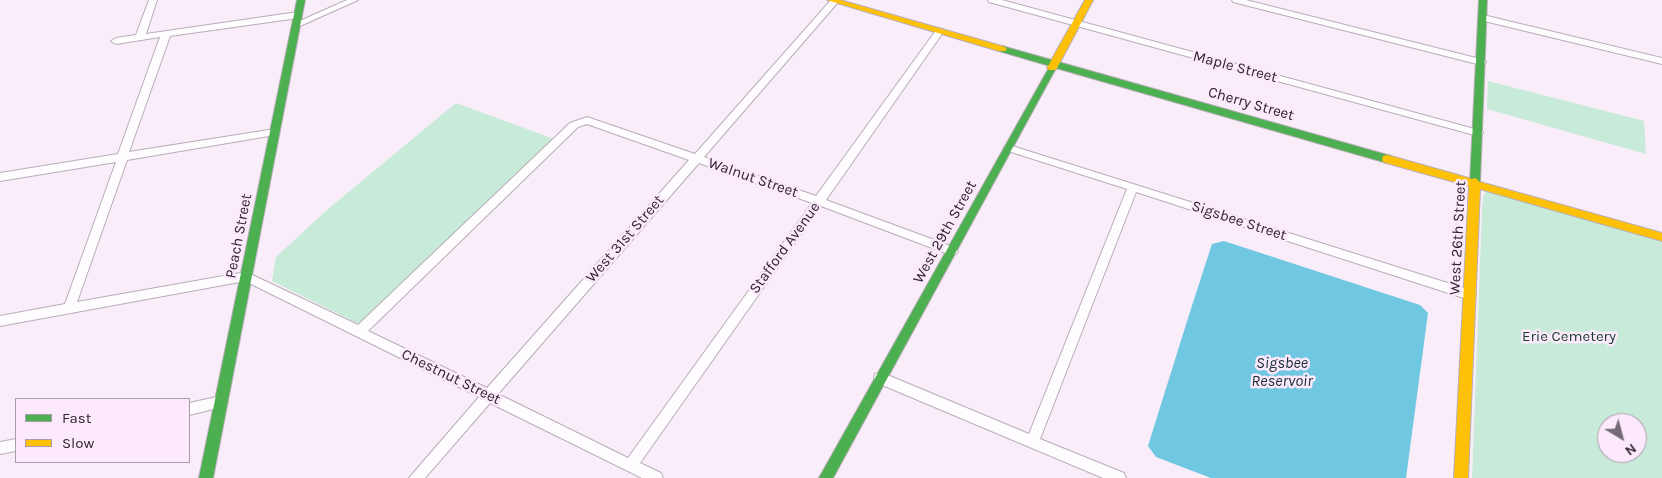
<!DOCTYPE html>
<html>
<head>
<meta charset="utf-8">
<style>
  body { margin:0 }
  #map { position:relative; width:1662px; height:478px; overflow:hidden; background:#f8edf8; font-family:Karla,sans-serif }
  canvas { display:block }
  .legend { position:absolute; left:15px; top:398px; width:175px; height:65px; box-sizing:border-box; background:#fce9fc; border:1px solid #aa9baa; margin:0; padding:6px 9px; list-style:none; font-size:15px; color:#2e252e }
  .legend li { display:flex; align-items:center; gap:10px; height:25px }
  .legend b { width:25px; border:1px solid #aa9baa }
  .north { position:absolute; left:1597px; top:413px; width:50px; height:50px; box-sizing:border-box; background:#fce9fc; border:1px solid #aa9baa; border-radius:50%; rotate:143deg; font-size:14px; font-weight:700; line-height:20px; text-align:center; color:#2e252e }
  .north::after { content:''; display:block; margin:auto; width:18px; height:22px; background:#756b75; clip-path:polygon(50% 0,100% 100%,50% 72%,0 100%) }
</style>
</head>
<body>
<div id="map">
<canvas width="1662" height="478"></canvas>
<ul class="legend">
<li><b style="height:6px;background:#4caf50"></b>Fast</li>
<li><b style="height:6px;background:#ffc107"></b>Slow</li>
</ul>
<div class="north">N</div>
</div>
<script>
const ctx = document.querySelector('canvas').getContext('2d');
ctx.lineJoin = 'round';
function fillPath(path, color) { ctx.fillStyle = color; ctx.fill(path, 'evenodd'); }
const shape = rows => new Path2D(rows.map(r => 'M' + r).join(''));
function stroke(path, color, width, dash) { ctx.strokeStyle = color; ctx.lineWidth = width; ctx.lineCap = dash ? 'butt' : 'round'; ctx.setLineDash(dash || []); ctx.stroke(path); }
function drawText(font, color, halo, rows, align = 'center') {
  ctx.font = font + ' Karla,sans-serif'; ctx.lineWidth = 5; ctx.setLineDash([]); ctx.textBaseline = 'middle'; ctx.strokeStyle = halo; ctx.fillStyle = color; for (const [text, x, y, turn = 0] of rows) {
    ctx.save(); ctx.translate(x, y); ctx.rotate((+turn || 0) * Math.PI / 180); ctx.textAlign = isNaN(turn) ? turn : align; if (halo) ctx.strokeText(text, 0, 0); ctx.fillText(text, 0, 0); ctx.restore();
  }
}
fillPath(shape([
  [1488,81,1644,121,1646,154,1487,109],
  [456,103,554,139,362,322,357,323,272,281,276,257,328,209],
  [1486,192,1492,192,1662,242,1662,478,1472,478,1482,210,1483,196],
  [1607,423,1637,423,1637,453,1607,453]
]), '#c7ebd8');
fillPath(shape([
  [1224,241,1420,305,1428,313,1406,478,1211,478,1156,457,1148,446,1189,315,1212,244]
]), '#70c7e2');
const street = shape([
  [149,0,157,0,146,34,298,12,302,15,298,18,170,36,129,152,275,129,280,132,275,135,127,160,77,302,246,272,358,325,570,123,587,117,695,154,831,0,839,1,704,157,816,196,937,29,943,29,944,31,826,200,956,248,958,251,956,254,952,255,948,254,821,206,640,463,661,473,663,478,642,478,490,403,425,478,409,478,479,397,245,281,0,326,0,316,65,304,116,162,0,181,0,173,118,154,160,37,116,44,111,41,116,38,136,35,149,0],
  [587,124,689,160,487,388,368,331,578,127,587,124],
  [699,163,812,203,628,458,498,394,699,163],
  [347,0,358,0,300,26,297,27,293,24,347,0],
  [988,0,1002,0,1482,131,1483,133,1478,136,989,2,988,0],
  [1232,0,1246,0,1484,60,1486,62,1481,65,1233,2,1232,0],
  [1483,15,1662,58,1662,64,1480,20,1479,18,1483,15],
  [1009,145,1470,290,1474,292,1476,295,1474,298,1470,300,1136,192,1040,439,1124,473,1126,478,1103,478,875,382,874,378,875,374,880,373,885,374,1029,434,1127,189,1005,150,1004,148,1005,146,1009,145],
  [221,396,226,398,228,402,226,406,189,415,189,403,221,396],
  [16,439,16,451,0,454,0,442,16,439]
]);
const fast = shape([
  [297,0,305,0,213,478,199,478,297,0],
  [1479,0,1487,0,1480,182,1475,186,1470,182,1479,0],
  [1002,46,1391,156,1392,159,1387,163,1056,68,833,478,819,478,1050,66,999,51,997,49,1002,46]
]);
const slow = shape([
  [827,0,840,0,1005,47,1007,49,1005,51,999,51,827,0],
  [1085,0,1093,0,1057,68,1055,70,1049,70,1047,68,1085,0],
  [1387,155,1472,179,1475,178,1480,182,1662,233,1662,241,1480,189,1468,478,1454,478,1469,186,1383,162,1382,159,1383,156,1387,155]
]);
stroke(street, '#b7aeb7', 2);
stroke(fast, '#b7aeb7', 2);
stroke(slow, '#b7aeb7', 2);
fillPath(street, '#fefcfe');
fillPath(fast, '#4caf50');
fillPath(slow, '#ffc107');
drawText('15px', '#2e252e', '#fce9fc', [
  ["Maple Street",1235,67,15],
  ["Cherry Street",1251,104,16],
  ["Walnut Street",753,178,19],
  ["Sigsbee Street",1239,221,18],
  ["West 29th Street",945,232,-61],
  ["Peach Street",239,236,-79],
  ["West 26th Street",1458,238,-87],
  ["West 31st Street",625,239,-49],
  ["Stafford Avenue",785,248,-54],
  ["Chestnut Street",451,377,26]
]);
drawText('15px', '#153d29', '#fce9fc', [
  ["Erie Cemetery",1569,337]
]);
drawText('italic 16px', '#182e34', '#fce9fc', [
  ["Sigsbee",1282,363],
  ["Reservoir",1282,381]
]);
</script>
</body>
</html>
